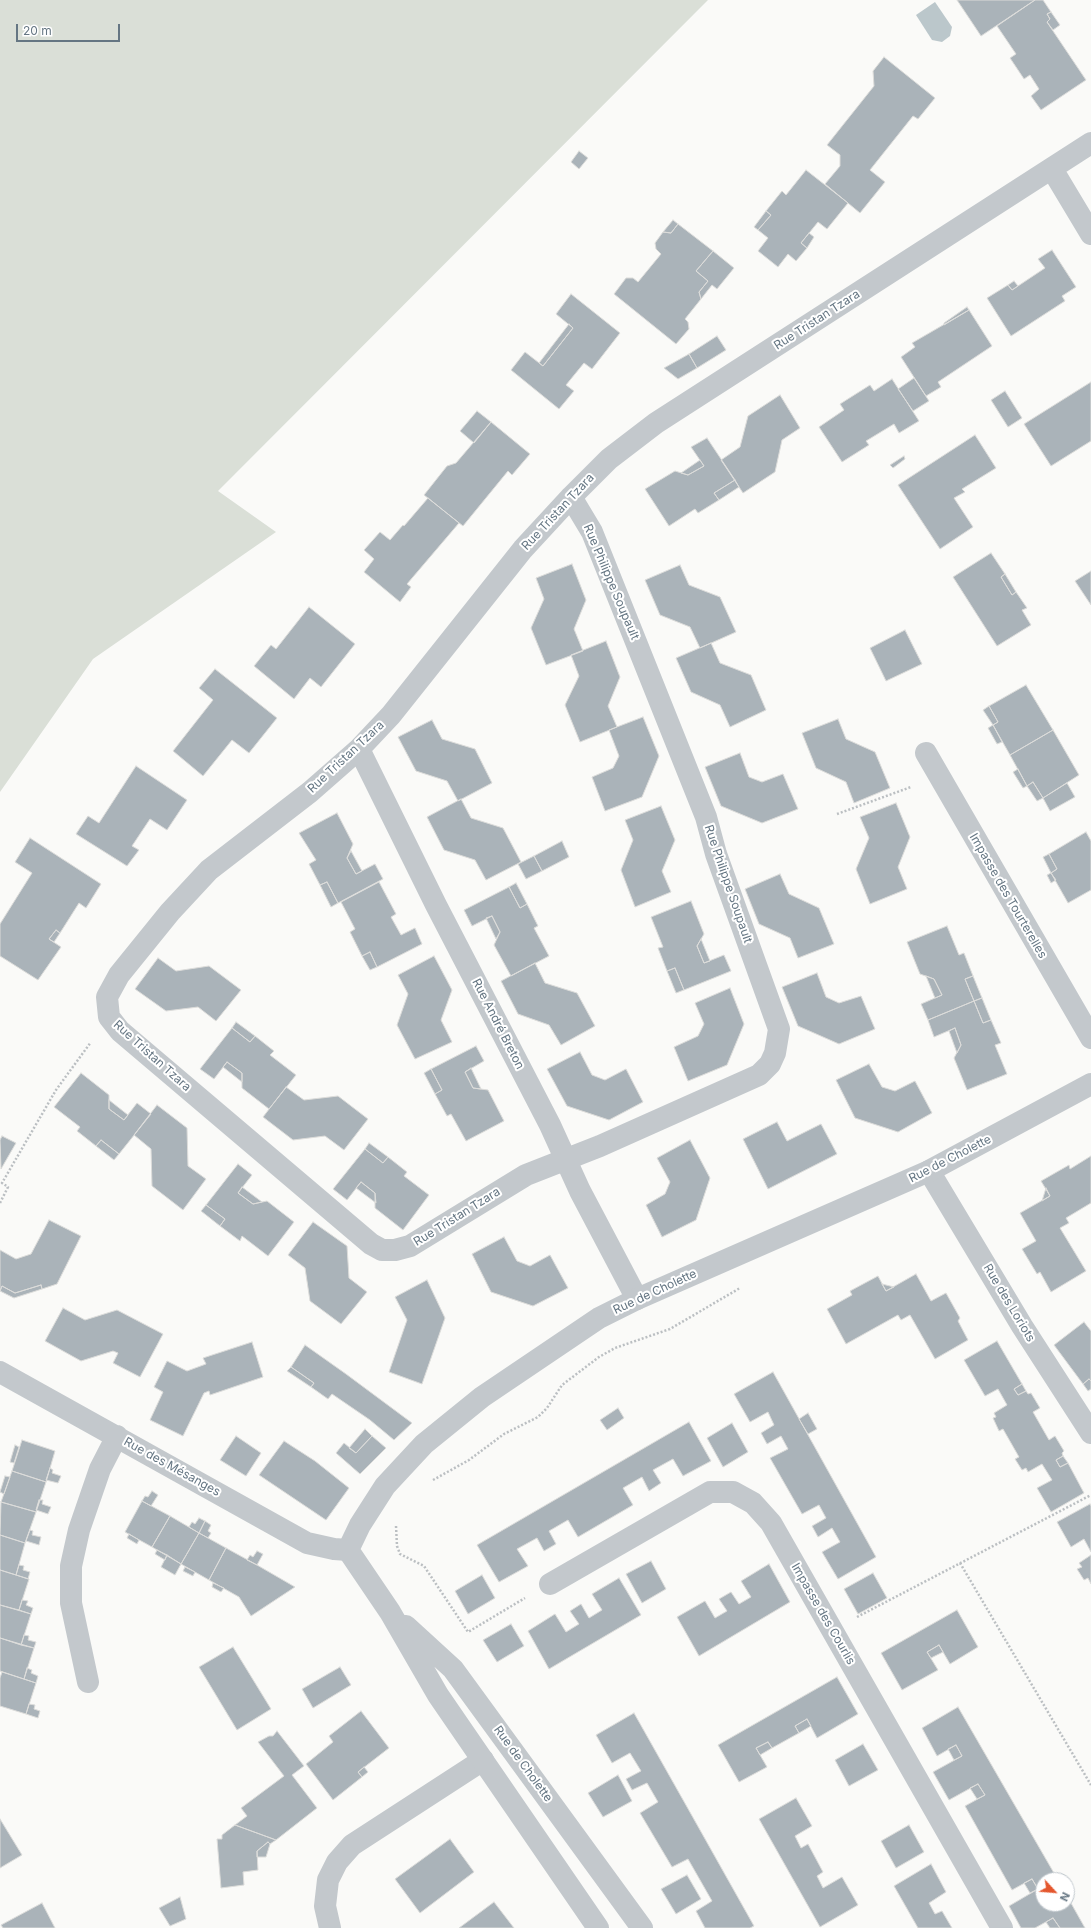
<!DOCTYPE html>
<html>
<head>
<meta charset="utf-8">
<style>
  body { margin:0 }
  #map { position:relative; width:1091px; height:1928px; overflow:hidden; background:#fafaf8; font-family:Inter,sans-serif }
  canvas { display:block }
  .north { position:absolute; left:1035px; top:1872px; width:40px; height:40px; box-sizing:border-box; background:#fff; border:1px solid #c1c8cd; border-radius:50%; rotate:116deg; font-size:11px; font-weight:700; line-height:16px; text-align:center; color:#657683 }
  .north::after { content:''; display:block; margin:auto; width:14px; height:18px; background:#e4572e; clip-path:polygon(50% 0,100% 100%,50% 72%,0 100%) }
  .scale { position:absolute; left:16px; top:24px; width:104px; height:18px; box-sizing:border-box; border:2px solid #657683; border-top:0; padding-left:5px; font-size:12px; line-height:14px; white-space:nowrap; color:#657683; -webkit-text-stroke:3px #fff; paint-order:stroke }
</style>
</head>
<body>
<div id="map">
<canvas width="1091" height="1928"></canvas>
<div class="north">N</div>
<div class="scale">20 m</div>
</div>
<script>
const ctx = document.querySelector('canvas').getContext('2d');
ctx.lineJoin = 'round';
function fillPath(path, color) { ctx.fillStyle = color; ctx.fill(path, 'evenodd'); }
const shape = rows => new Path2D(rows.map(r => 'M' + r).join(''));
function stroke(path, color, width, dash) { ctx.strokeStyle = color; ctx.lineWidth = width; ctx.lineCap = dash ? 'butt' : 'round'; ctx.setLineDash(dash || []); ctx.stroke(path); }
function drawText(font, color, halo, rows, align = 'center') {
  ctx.font = font + ' Inter,sans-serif'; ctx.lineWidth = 4; ctx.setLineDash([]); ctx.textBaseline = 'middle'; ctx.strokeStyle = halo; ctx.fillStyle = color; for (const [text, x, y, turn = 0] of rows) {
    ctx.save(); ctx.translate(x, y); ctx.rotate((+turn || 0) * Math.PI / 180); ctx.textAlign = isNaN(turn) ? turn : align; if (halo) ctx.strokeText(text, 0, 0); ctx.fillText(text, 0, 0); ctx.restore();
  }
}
fillPath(shape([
  [0,0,708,0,218,491,276,532,93,659,0,792]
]), '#dadfd7');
fillPath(shape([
  [935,2,952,27,950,36,942,42,932,40,916,15]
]), '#bbc7cb');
const building = shape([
  [957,0,1035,0,981,36,957,0],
  [1035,0,1043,0,1051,12,1047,14,1050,19,1047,22,1086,80,1041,110,1031,96,1039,89,1030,75,1024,79,1010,58,1016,54,997,26,1035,0],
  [1051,12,1060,25,1053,30,1047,22,1050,19,1047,14,1051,12],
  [884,57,935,98,918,119,913,116,870,170,885,182,860,213,825,184,840,166,840,155,827,145,874,86,873,71,884,57],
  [579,151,588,158,579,169,571,162,579,151],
  [806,170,848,203,827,229,818,222,801,243,807,248,796,261,788,254,778,267,758,251,768,238,758,230,771,215,766,211,782,191,786,195,806,170],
  [766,211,771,215,758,230,754,227,766,211],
  [673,220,678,224,671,233,663,232,673,220],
  [678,224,713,251,696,271,708,281,699,292,701,299,685,319,688,322,689,329,676,344,614,294,626,278,633,278,638,282,661,254,656,249,655,243,663,232,671,233,678,224],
  [809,233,814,237,807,248,801,243,809,233],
  [1052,250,1076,287,1062,296,1065,301,1011,336,987,298,1008,285,1012,290,1045,268,1038,259,1052,250],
  [713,251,734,268,717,289,712,285,701,299,699,292,708,281,696,271,713,251],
  [1014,281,1018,286,1012,290,1008,285,1014,281],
  [571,294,620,333,592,369,584,363,566,385,574,391,559,409,511,370,525,352,543,366,573,328,556,314,571,294],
  [967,307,969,310,944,325,944,323,967,307],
  [969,310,992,346,938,382,941,387,926,396,901,357,915,347,912,343,969,310],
  [569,324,573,328,543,366,539,363,569,324],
  [717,336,726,350,697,368,689,354,717,336],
  [689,354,697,368,678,379,664,368,689,354],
  [914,378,929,401,913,411,898,389,914,378],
  [892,379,919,421,899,433,894,424,866,441,869,445,842,462,819,427,844,410,840,404,870,385,874,391,892,379],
  [1091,382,1091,441,1051,466,1024,424,1091,382],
  [1005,391,1022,418,1008,427,991,400,1005,391],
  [780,395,800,428,782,440,775,472,743,493,721,460,740,447,748,416,780,395],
  [477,411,491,422,474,443,460,431,477,411],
  [491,422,530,454,512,475,508,471,463,526,424,495,447,466,456,463,491,422],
  [975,435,996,468,962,489,965,492,954,498,973,527,940,549,898,485,975,435],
  [707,438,735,480,714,493,719,500,698,513,695,509,669,526,645,489,675,471,688,475,704,466,691,447,707,438],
  [904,456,905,459,893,468,890,465,904,456],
  [700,460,704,466,688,475,681,473,700,460],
  [735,480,739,487,719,500,714,493,735,480],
  [428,498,459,523,407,584,411,587,400,602,364,572,374,559,364,550,380,532,390,540,403,525,404,526,428,498],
  [991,553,1005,574,1001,577,1012,595,1016,592,1027,608,1022,610,1031,625,997,646,953,577,991,553],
  [572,564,586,600,574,629,583,651,546,665,531,628,544,599,536,578,572,564],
  [680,565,689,585,720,597,736,632,700,648,690,627,660,615,645,580,680,565],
  [1091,571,1091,605,1075,581,1091,571],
  [1005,574,1016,592,1012,595,1001,577,1005,574],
  [309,607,355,644,321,687,310,678,294,699,254,666,271,645,276,649,309,607],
  [905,630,922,664,886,681,870,648,905,630],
  [606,641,620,677,608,706,617,727,580,742,565,705,579,676,571,655,606,641],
  [711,643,720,663,751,675,766,710,730,727,720,705,691,692,676,658,711,643],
  [215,669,277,718,249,753,232,740,203,776,173,751,213,700,199,688,215,669],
  [1026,685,1053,730,1010,755,993,725,998,722,989,706,1026,685],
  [989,706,998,722,993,725,983,710,989,706],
  [643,717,659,756,642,797,605,811,592,777,613,768,619,756,609,730,643,717],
  [838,719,846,739,875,752,890,788,854,803,846,782,816,768,802,733,838,719],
  [432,720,442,739,475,749,492,783,458,801,447,781,416,771,398,737,432,720],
  [993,725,1002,742,997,744,988,728,993,725],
  [1053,730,1079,775,1043,798,1033,782,1027,786,1010,755,1053,730],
  [740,753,749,777,762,782,783,774,798,809,762,823,721,806,705,767,740,753],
  [136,766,187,800,167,830,150,819,132,846,139,850,127,866,76,834,88,816,99,823,136,766],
  [1018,769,1027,786,1023,788,1013,772,1018,769],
  [1033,782,1043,798,1037,801,1027,786,1033,782],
  [1067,783,1075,797,1050,811,1043,798,1067,783],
  [461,799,471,818,503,828,521,862,486,880,475,860,444,850,427,817,461,799],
  [896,803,910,837,898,867,907,889,870,904,856,869,869,838,860,817,896,803],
  [661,806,675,840,662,871,671,892,635,907,621,870,633,840,625,820,661,806],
  [337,813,353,844,347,858,356,874,375,864,383,879,338,903,327,882,320,885,309,864,316,860,299,833,337,813],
  [1086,832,1091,841,1091,890,1068,903,1051,873,1057,869,1049,854,1086,832],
  [30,838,101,884,86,908,79,903,60,933,56,930,49,939,61,947,38,980,0,956,0,924,32,873,15,862,30,838],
  [562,841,569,857,542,871,534,856,562,841],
  [351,851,362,871,356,874,347,858,351,851],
  [1049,854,1057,869,1051,873,1043,857,1049,854],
  [534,856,542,871,526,879,518,864,534,856],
  [1051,873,1056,880,1051,883,1047,875,1051,873],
  [780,874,789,894,819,908,834,944,798,958,790,938,759,924,745,889,780,874],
  [327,882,338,903,331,907,320,885,327,882],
  [379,882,396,914,391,917,401,935,415,928,422,944,377,967,370,952,362,956,350,932,355,929,341,902,379,882],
  [516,883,527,904,520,908,509,887,516,883],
  [509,887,520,908,527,904,538,926,534,928,549,956,511,976,494,945,500,932,492,916,472,926,464,910,509,887],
  [691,901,704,934,697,946,704,963,724,955,731,971,684,990,675,968,667,971,658,948,663,947,651,917,691,901],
  [492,916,500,932,496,939,486,918,492,916],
  [947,926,959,955,964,953,973,976,965,979,974,1001,928,1020,921,1004,942,995,934,979,920,974,907,942,947,926],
  [56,930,60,933,54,942,49,939,56,930],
  [701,939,710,961,704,963,697,946,701,939],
  [370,952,377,967,370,970,362,956,370,952],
  [434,956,452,990,441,1020,452,1042,415,1059,397,1025,408,994,398,975,434,956],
  [158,958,176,971,209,966,241,990,216,1021,198,1007,166,1011,135,989,158,958],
  [535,963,545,983,577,993,595,1026,561,1045,549,1025,518,1014,501,981,535,963],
  [675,968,684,990,676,993,667,971,675,968],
  [817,973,826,997,839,1003,861,996,875,1029,839,1044,798,1026,782,987,817,973],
  [926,976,934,979,942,995,935,998,926,976],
  [973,976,982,998,974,1001,965,979,973,976],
  [730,988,744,1024,727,1065,688,1081,674,1047,698,1036,704,1024,695,1003,730,988],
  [982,998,991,1020,983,1023,974,1001,982,998],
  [974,1001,983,1023,991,1020,1001,1043,995,1045,1007,1074,967,1090,954,1058,961,1045,955,1028,934,1037,928,1020,974,1001],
  [236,1022,255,1036,250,1042,232,1028,236,1022],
  [232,1028,250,1042,255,1036,274,1051,270,1055,296,1075,269,1109,242,1088,242,1073,227,1062,214,1079,200,1069,232,1028],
  [955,1028,961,1045,957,1053,949,1031,955,1028],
  [476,1046,484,1061,465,1072,473,1088,488,1090,504,1121,466,1141,451,1114,447,1116,435,1094,442,1090,431,1069,476,1046],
  [580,1052,592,1075,605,1080,626,1069,643,1102,609,1120,567,1106,547,1069,580,1052],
  [227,1062,242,1073,242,1082,223,1067,227,1062],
  [869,1064,882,1087,895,1091,915,1081,932,1113,898,1132,855,1118,836,1080,869,1064],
  [471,1068,481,1089,473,1088,465,1072,471,1068],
  [431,1069,442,1090,435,1094,424,1073,431,1069],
  [81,1073,109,1095,109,1109,124,1120,137,1103,151,1114,119,1154,101,1140,96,1146,77,1131,80,1127,54,1107,81,1073],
  [286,1087,304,1100,338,1096,368,1119,344,1150,325,1136,293,1140,263,1117,286,1087],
  [109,1100,128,1115,124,1120,109,1109,109,1100],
  [157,1105,187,1128,188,1166,206,1179,183,1210,152,1186,151,1149,134,1135,157,1105],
  [777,1122,787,1141,821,1124,837,1154,768,1189,743,1139,777,1122],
  [2,1136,16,1143,1,1169,0,1140,2,1136],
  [101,1140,119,1154,114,1160,96,1146,101,1140],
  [690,1140,710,1178,696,1220,662,1237,646,1205,665,1194,670,1182,657,1158,690,1140],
  [369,1143,388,1157,383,1163,365,1149,369,1143],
  [365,1149,383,1163,388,1157,407,1172,404,1176,429,1195,403,1230,375,1208,375,1193,361,1182,347,1200,333,1189,365,1149],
  [1091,1156,1091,1203,1066,1218,1069,1223,1060,1228,1086,1271,1051,1292,1040,1272,1037,1274,1022,1249,1036,1241,1020,1213,1050,1196,1041,1181,1069,1165,1070,1169,1091,1156],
  [238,1164,252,1175,238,1193,253,1204,267,1201,294,1222,268,1256,242,1236,240,1241,220,1226,225,1219,206,1205,238,1164],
  [361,1182,375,1193,376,1203,356,1188,361,1182],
  [242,1187,262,1202,253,1204,238,1193,242,1187],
  [1046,1188,1050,1196,1042,1201,1046,1188],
  [206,1205,225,1219,220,1226,201,1211,206,1205],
  [49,1220,81,1236,57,1284,42,1289,41,1285,15,1293,2,1286,0,1291,0,1250,16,1259,31,1254,49,1220],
  [313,1222,347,1246,349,1278,367,1292,341,1324,310,1301,305,1268,288,1255,313,1222],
  [504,1237,517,1261,530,1266,550,1255,568,1288,533,1306,491,1292,472,1254,504,1237],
  [916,1274,931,1301,946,1293,960,1318,958,1321,968,1340,935,1359,910,1315,901,1320,898,1315,846,1344,827,1309,852,1295,850,1291,878,1276,886,1291,916,1274],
  [427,1280,445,1318,422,1384,389,1372,407,1320,395,1297,427,1280],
  [882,1284,894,1287,886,1291,882,1284],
  [41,1285,42,1289,14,1298,0,1291,2,1286,15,1293,41,1285],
  [63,1308,85,1320,117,1310,163,1334,140,1377,113,1363,118,1353,113,1351,81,1361,45,1341,63,1308],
  [1084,1322,1091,1331,1091,1381,1089,1379,1083,1384,1054,1345,1084,1322],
  [997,1341,1022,1384,1014,1389,1018,1395,1026,1391,1028,1394,1031,1393,1040,1408,1033,1412,1049,1440,1055,1436,1064,1451,1062,1453,1063,1456,1056,1460,1060,1467,1068,1463,1084,1493,1051,1512,1037,1488,1052,1480,1042,1464,1028,1472,1026,1468,1022,1470,1015,1459,1019,1457,1003,1429,999,1431,993,1418,996,1417,994,1413,1007,1405,998,1389,985,1396,964,1360,997,1341],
  [252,1342,263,1377,210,1395,209,1391,204,1393,183,1436,150,1420,163,1392,154,1387,167,1361,187,1371,206,1364,203,1358,252,1342],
  [305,1345,346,1374,412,1423,394,1440,370,1420,332,1394,328,1399,311,1387,314,1383,291,1367,305,1345],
  [291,1367,314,1383,311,1387,287,1371,291,1367],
  [773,1372,876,1557,838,1579,822,1552,840,1542,832,1528,818,1537,812,1526,826,1518,819,1505,802,1514,770,1458,788,1449,781,1436,767,1444,761,1433,774,1425,768,1412,750,1422,734,1394,773,1372],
  [1089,1379,1091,1381,1091,1389,1088,1391,1083,1384,1089,1379],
  [1022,1384,1026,1391,1018,1395,1014,1389,1022,1384],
  [618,1408,624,1418,607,1430,600,1420,618,1408],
  [808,1413,817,1429,808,1434,799,1419,808,1413],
  [689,1422,711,1461,683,1476,673,1459,653,1470,661,1483,649,1491,642,1477,623,1488,633,1505,578,1537,568,1520,549,1531,556,1544,544,1551,537,1538,517,1549,528,1566,499,1582,477,1545,689,1422],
  [732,1423,748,1452,723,1467,707,1438,732,1423],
  [365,1429,372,1436,356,1453,349,1448,365,1429],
  [236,1436,261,1453,246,1476,220,1460,236,1436],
  [372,1436,386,1448,360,1474,336,1453,344,1443,356,1453,372,1436],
  [22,1440,55,1451,46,1482,12,1471,22,1440],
  [284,1441,315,1461,349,1488,326,1520,259,1475,284,1441],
  [15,1445,19,1447,14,1463,10,1462,15,1445],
  [1063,1456,1068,1463,1060,1467,1056,1460,1063,1456],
  [50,1468,53,1470,52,1473,61,1476,58,1483,46,1480,50,1468],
  [12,1471,46,1482,36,1512,1,1502,12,1471],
  [5,1476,10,1477,4,1494,0,1492,5,1476],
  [152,1491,158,1495,151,1506,142,1501,145,1496,148,1497,152,1491],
  [39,1500,43,1500,42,1504,51,1507,48,1514,36,1510,39,1500],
  [142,1501,170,1516,152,1547,125,1532,142,1501],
  [1,1502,36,1512,25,1543,0,1535,1,1502],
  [1090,1504,1091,1506,1091,1552,1084,1539,1071,1547,1057,1522,1090,1504],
  [170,1516,199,1533,181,1564,152,1547,170,1516],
  [199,1518,205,1521,199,1533,189,1527,192,1522,195,1524,199,1518],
  [205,1521,211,1525,208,1531,211,1533,208,1538,199,1533,205,1521],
  [30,1530,33,1531,32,1535,41,1537,39,1545,26,1541,30,1530],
  [199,1533,226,1548,209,1580,181,1564,199,1533],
  [129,1534,139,1540,137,1544,127,1538,129,1534],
  [0,1535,25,1543,16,1575,0,1570,0,1535],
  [226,1548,257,1565,295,1587,251,1616,239,1597,209,1580,226,1548],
  [157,1550,167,1555,165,1560,155,1554,157,1550],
  [257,1551,263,1554,257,1565,247,1560,250,1555,253,1557,257,1551],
  [167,1555,181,1564,175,1575,161,1567,167,1555],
  [1091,1555,1091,1584,1088,1578,1084,1580,1077,1569,1082,1567,1079,1563,1091,1555],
  [651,1561,666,1589,642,1603,626,1574,651,1561],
  [769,1564,790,1602,699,1656,677,1617,705,1601,715,1618,727,1611,719,1599,731,1592,739,1604,751,1597,741,1581,769,1564],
  [19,1565,24,1566,23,1570,30,1572,28,1579,16,1575,19,1565],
  [185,1567,195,1572,193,1576,183,1571,185,1567],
  [0,1570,29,1579,19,1610,0,1605,0,1570],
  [873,1573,887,1598,858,1614,844,1589,873,1573],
  [482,1575,495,1598,468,1614,455,1591,482,1575],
  [619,1578,641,1615,549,1669,528,1631,555,1614,566,1632,579,1624,570,1611,581,1604,589,1618,602,1610,592,1594,619,1578],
  [213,1583,224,1588,221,1592,212,1587,213,1583],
  [22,1600,28,1601,26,1605,33,1608,31,1614,19,1610,22,1600],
  [0,1605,31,1614,21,1645,0,1638,0,1605],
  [957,1610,978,1647,950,1664,939,1645,927,1652,938,1670,902,1690,881,1653,957,1610],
  [511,1624,524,1646,497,1662,483,1640,511,1624],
  [24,1635,29,1636,28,1640,36,1642,34,1648,21,1645,24,1635],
  [0,1638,34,1648,24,1679,0,1671,0,1638],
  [939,1645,943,1652,931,1658,927,1652,939,1645],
  [233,1647,271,1709,237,1730,199,1667,233,1647],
  [340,1667,351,1685,313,1708,302,1689,340,1667],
  [27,1668,32,1670,31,1673,38,1676,36,1683,24,1679,27,1668],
  [2,1672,36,1683,26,1714,0,1706,0,1678,2,1672],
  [837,1677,858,1714,817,1738,807,1719,795,1726,799,1733,772,1748,768,1742,756,1748,767,1767,739,1782,718,1745,837,1677],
  [29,1704,35,1705,34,1709,40,1711,38,1718,26,1714,29,1704],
  [958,1707,1058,1880,1043,1880,1043,1904,1067,1904,1067,1896,1085,1928,1060,1928,1053,1918,1035,1928,1021,1928,1009,1906,1038,1889,1032,1879,1012,1890,965,1806,985,1795,978,1784,949,1800,933,1772,962,1756,956,1745,937,1756,922,1728,958,1707],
  [361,1711,389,1748,358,1772,362,1777,333,1800,306,1764,333,1742,329,1736,361,1711],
  [634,1713,691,1814,754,1926,750,1928,705,1928,696,1911,712,1901,688,1859,672,1867,640,1813,658,1802,647,1783,632,1790,626,1779,641,1771,630,1753,612,1763,596,1735,634,1713],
  [807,1719,811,1726,799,1733,795,1726,807,1719],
  [277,1731,304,1766,292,1775,317,1808,276,1840,235,1825,247,1816,241,1808,284,1776,258,1742,269,1736,273,1736,277,1731],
  [768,1742,772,1748,760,1755,756,1748,768,1742],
  [863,1744,878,1770,849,1786,835,1760,863,1744],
  [956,1745,962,1756,954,1760,948,1749,956,1745],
  [364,1767,368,1772,362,1777,358,1772,364,1767],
  [618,1775,632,1801,603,1817,588,1793,618,1775],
  [978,1784,985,1795,977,1799,970,1788,978,1784],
  [796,1798,812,1826,795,1836,801,1848,808,1844,823,1872,817,1876,823,1888,842,1877,858,1905,820,1927,759,1819,796,1798],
  [0,1819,22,1855,0,1868,0,1819],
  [235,1825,276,1840,270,1844,268,1842,257,1851,258,1870,243,1872,244,1885,221,1888,217,1839,222,1839,222,1835,235,1825],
  [909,1825,924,1852,896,1868,881,1841,909,1825],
  [450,1839,474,1872,420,1913,395,1879,450,1839],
  [268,1842,270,1844,266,1857,257,1857,257,1851,268,1842],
  [931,1864,946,1892,929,1903,935,1914,942,1911,952,1928,918,1928,894,1886,931,1864],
  [687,1875,701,1899,676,1914,661,1889,687,1875],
  [1032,1879,1038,1889,1030,1893,1024,1883,1032,1879],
  [180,1897,186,1919,170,1926,159,1908,180,1897],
  [494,1902,514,1928,459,1928,494,1902],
  [42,1903,55,1928,3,1928,1,1925,42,1903],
  [1053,1918,1060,1928,1050,1928,1046,1922,1053,1918]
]);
fillPath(building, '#aab3b9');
stroke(building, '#dcdcda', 1);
stroke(shape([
  [837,814,911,787],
  [0,1203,8,1187,2,1183,56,1090,91,1042],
  [433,1480,469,1460,504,1434,538,1417,547,1408,562,1385,599,1357,615,1348,670,1329,740,1288],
  [396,1526,397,1546,400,1554,424,1566,468,1632,525,1598],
  [960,1563,1091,1785],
  [857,1617,1091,1495]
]), '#bbbfc2', 2.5, [2, 2]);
stroke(shape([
  [1052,169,1091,234],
  [571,497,592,532,706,817,716,854,779,1029,775,1053,770,1064,759,1075,600,1146,526,1175,410,1246,395,1250,382,1250,371,1244,120,1031,109,1017,107,997,119,975,170,912,209,870,310,792,359,749,391,715,523,549,571,497,609,459,656,423,1091,143],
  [359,749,436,905,550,1125,580,1191,637,1299],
  [926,753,1091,1038],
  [929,1171,1022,1326,1091,1433],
  [0,1372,307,1543,334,1549,348,1550],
  [550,1584,710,1492,733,1492,753,1503,771,1523,1002,1928],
  [88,1682,71,1603,71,1566,79,1530,100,1469,117,1436],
  [330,1928,325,1906,328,1880,337,1862,352,1845,483,1760]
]), '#c3c8cc', 22);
stroke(shape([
  [406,1626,453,1669,642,1928],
  [598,1928,438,1695,390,1612,348,1550,360,1525,385,1486,424,1444,482,1397,599,1318,637,1299,929,1171,1091,1084]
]), '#c3c8cc', 22);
drawText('12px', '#657683', '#fff', [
  ["Rue Tristan Tzara",817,320,-33],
  ["Rue Tristan Tzara",558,512,-47],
  ["Rue Philippe Soupault",611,582,67],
  ["Rue Tristan Tzara",346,757,-43],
  ["Rue Philippe Soupault",728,884,71],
  ["Impasse des Tourterelles",1008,896,60],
  ["Rue André Breton",498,1024,63],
  ["Rue Tristan Tzara",152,1056,42],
  ["Rue de Cholette",950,1159,-27],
  ["Rue Tristan Tzara",457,1217,-32],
  ["Rue de Cholette",655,1292,-25],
  ["Rue des Loriots",1009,1303,59],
  ["Rue des Mésanges",172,1467,29],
  ["Impasse des Courlis",823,1614,60],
  ["Rue de Cholette",523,1764,54]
]);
</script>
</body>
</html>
